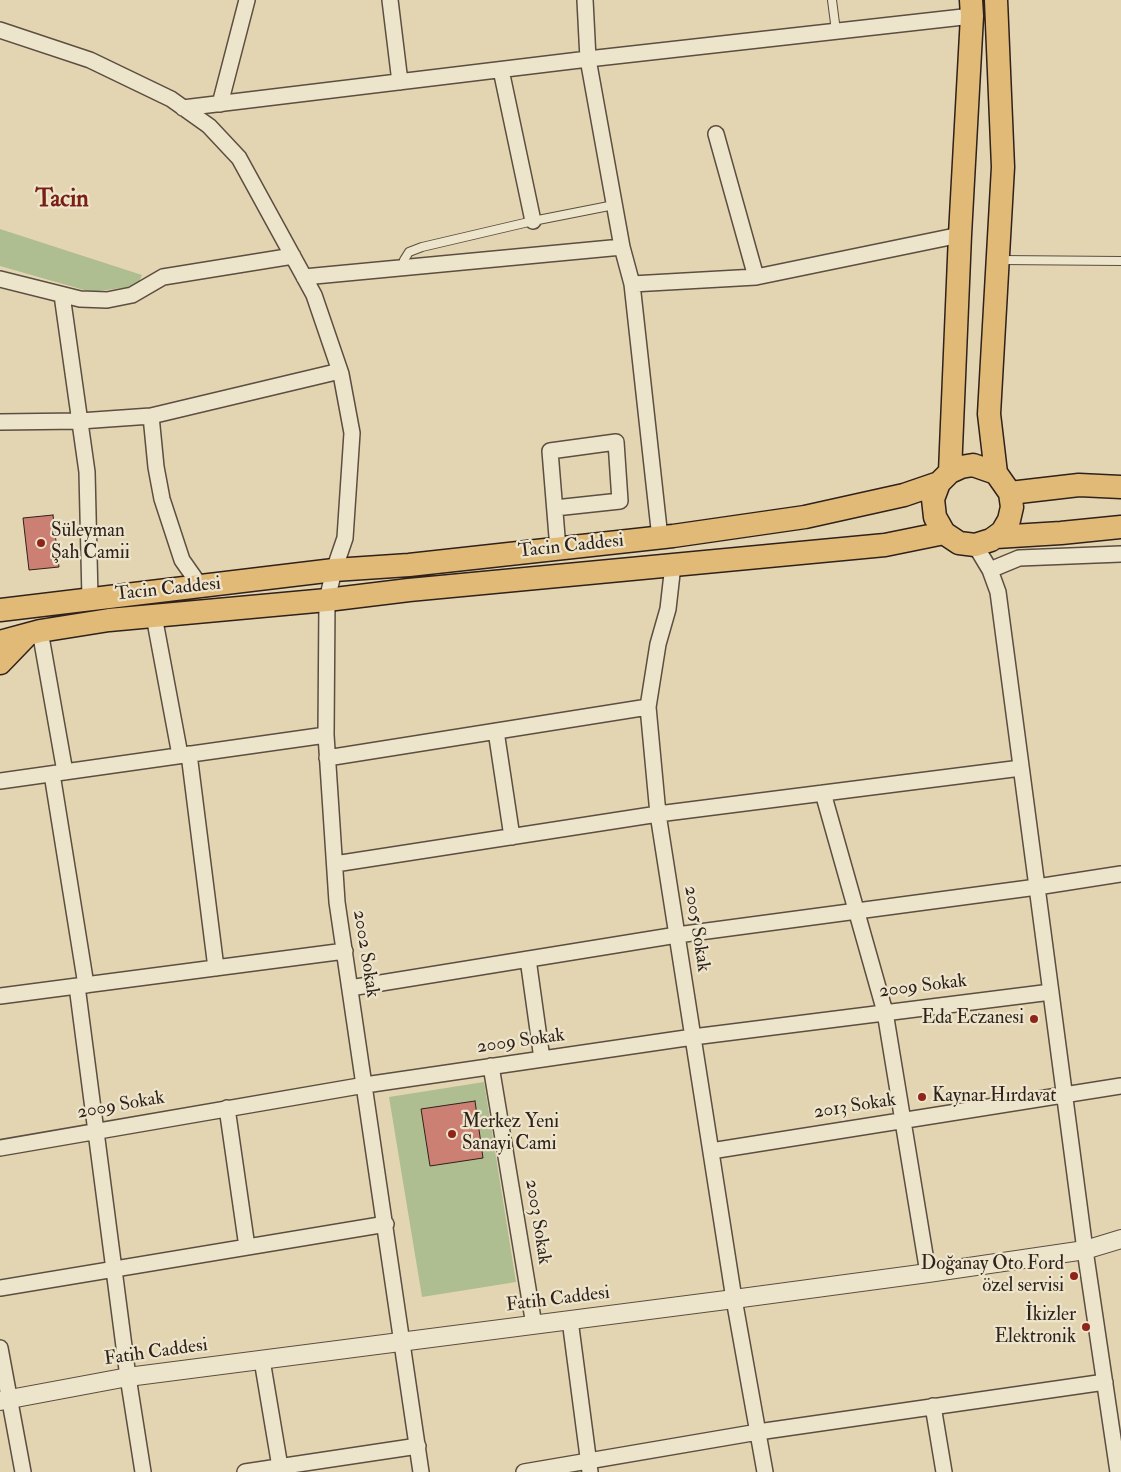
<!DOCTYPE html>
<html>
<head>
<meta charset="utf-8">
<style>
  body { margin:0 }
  canvas { display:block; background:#e3d5b1 }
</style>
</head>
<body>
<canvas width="1121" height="1472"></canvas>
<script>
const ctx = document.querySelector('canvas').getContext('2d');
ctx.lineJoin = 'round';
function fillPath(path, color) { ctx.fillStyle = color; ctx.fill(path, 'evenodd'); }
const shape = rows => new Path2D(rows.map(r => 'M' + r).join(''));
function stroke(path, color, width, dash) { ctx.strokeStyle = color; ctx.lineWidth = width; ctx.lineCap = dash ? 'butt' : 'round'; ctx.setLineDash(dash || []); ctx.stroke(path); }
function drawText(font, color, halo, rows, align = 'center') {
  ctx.font = font + ' "IM FELL Double Pica",serif'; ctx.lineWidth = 4.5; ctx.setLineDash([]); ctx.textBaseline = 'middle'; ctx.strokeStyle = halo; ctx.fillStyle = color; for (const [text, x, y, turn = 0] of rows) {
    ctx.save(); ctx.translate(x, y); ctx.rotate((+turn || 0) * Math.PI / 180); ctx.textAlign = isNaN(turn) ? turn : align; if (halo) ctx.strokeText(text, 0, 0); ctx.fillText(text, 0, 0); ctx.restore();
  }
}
fillPath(shape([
  [0,229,142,275,137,286,91,292,0,266],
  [484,1082,516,1282,422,1297,389,1097]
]), '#aebe91');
const building = shape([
  [53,515,59,567,29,570,23,518,53,515],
  [475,1101,483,1158,430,1166,421,1109,475,1101]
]);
fillPath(building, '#cc8074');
stroke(building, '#2f211b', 1);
const service = shape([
  [832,0,836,31],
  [1001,260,1121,261],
  [404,267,404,260,409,252,422,247,533,221,614,205]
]);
const minor = shape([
  [390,0,400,82],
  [585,0,588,59,622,247,632,284,660,538],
  [0,30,90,60,171,99,209,126,239,158,314,295,341,374,352,433,345,538,334,570,327,600,326,735,337,902,421,1472],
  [501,70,533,221],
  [220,104,247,0],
  [183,108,588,59,972,16],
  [716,134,756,277],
  [304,277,622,247],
  [0,279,80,299,107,300,132,295,163,277,293,256],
  [632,284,756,277,960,235],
  [62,295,87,472,90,598],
  [0,422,80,421,151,416],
  [555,508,620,501,616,442,550,451,558,549],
  [975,545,990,570,998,592,1085,1250,1118,1472],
  [673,565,668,609,658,644,648,707,658,814,734,1299,765,1472],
  [990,570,1019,558,1121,554],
  [201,587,182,560,162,499,156,467,151,416,340,371],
  [154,616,180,755],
  [40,631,65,772],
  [496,731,512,837],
  [189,754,216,968],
  [327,758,648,707],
  [52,774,86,985],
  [0,781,326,735],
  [823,793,885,1012,928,1273],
  [335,864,658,814,1021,768],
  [528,959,542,1059],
  [77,986,128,1377,143,1472],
  [350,988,677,935,1037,887,1121,874],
  [0,996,345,951],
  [491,1066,534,1325],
  [227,1108,247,1247],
  [0,1148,365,1085,693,1037,1051,992],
  [711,1151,1121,1086],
  [0,1288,386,1224],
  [570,1320,590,1472],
  [0,1348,23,1472],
  [262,1360,280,1467],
  [933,1406,944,1472],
  [245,1472,418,1446],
  [524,1472,758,1432,1105,1382]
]);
const tertiary = shape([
  [0,1401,128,1377,734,1299,928,1273,1085,1250,1121,1239]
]);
const primary = shape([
  [996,0,1003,167,989,414,996,473],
  [950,472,960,235,972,16,971,0],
  [1010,493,1079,485,1121,487],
  [996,537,1061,533,1121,527],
  [0,610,334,570,409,565,673,536,805,517,904,495,939,483,950,472,961,467,973,465,996,473,1010,493,1012,507,1009,520,1002,532,991,540,975,545,959,543,944,533,935,517,933,499,939,483],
  [0,642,40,631,109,620,327,600,409,590,885,545,944,533],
  [0,663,27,635]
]);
stroke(service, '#5c4e40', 10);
stroke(minor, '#5c4e40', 18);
stroke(tertiary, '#5c4e40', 20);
stroke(primary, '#2f211b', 25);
stroke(service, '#ede4cc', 8);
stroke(minor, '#ede4cc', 15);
stroke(tertiary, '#ede4cc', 18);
stroke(primary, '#e2ba78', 22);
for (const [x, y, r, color] of [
  [41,543,5,"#8f2418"],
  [1034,1019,5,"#8f2418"],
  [922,1097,5,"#8f2418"],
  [452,1134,5,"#8f2418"],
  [1074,1276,5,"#8f2418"],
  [1086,1327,5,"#8f2418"]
]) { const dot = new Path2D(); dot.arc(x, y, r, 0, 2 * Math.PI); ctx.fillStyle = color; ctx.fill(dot); stroke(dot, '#ede4cc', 2); }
drawText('19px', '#2f211b', '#ede4cc', [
  ["Süleyman",51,532],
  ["Şah Camii",51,554],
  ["Eda Eczanesi",1024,1019,"right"],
  ["Kaynar Hırdavat",932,1097],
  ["Merkez Yeni",462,1123],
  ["Sanayi Cami",462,1145],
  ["Doğanay Oto Ford",1064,1265,"right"],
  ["özel servisi",1064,1287,"right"],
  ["İkizler",1076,1316,"right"],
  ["Elektronik",1076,1338,"right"]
], 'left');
drawText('19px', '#2f211b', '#ede4cc', [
  ["Tacin Caddesi",571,547,-6],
  ["Tacin Caddesi",168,590,-6],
  ["2005 Sokak",696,929,81],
  ["2002 Sokak",365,954,81],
  ["2009 Sokak",923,987,-7],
  ["2009 Sokak",521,1042,-8],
  ["2009 Sokak",121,1106,-10],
  ["2013 Sokak",855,1107,-9],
  ["2003 Sokak",537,1222,81],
  ["Fatih Caddesi",558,1300,-7],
  ["Fatih Caddesi",156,1353,-8]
]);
drawText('bold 24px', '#7a1f14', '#ede4cc', [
  ["Tacin",62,201]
]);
</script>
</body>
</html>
